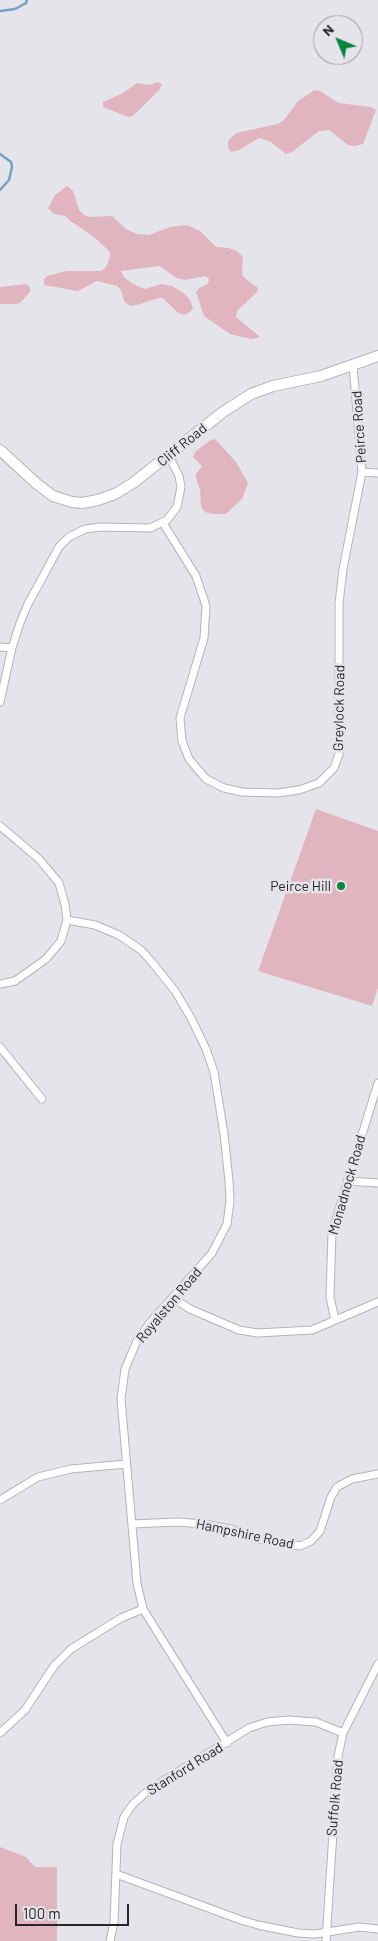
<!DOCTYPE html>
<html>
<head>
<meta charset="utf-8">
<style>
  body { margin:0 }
  #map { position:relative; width:378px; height:1941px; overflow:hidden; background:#e6e4eb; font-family:Barlow,sans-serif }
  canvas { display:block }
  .north { position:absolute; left:313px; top:15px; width:50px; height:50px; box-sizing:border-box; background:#e6e4eb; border:1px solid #99989d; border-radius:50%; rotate:315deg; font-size:14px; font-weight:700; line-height:20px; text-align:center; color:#262528 }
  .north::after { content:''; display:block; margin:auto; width:18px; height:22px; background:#088640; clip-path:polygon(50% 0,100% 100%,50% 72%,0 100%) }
  .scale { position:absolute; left:15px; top:1904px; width:114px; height:22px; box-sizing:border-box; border:2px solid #262528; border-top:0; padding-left:6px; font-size:15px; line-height:18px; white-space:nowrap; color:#262528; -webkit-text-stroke:4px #e6e4eb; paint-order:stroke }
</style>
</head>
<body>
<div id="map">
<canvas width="378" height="1941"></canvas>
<div class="north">N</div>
<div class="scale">100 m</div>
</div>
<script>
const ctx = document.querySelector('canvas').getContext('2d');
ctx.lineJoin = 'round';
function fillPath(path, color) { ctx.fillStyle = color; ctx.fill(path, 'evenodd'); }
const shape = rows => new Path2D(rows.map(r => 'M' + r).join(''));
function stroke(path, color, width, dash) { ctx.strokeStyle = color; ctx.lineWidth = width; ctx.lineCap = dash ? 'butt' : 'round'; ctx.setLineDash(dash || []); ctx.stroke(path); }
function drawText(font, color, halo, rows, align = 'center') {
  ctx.font = font + ' Barlow,sans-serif'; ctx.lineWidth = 5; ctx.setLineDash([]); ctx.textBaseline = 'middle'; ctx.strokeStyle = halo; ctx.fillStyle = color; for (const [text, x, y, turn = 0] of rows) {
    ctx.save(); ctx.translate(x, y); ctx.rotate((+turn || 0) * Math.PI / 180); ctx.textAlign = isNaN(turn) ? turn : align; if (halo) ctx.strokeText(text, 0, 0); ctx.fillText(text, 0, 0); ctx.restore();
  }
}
fillPath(shape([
  [157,82,162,84,159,90,133,116,128,117,103,107,103,102,123,93,137,83,150,85],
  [318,90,339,103,371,107,376,110,363,144,355,146,348,145,329,130,319,131,292,152,286,154,271,142,259,138,239,150,231,152,228,147,228,141,236,133,278,124,284,120,298,101,313,91],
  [67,186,73,191,79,210,84,215,91,217,112,216,126,229,137,234,149,235,170,227,187,225,200,231,216,247,229,248,237,251,243,257,242,275,247,280,258,288,257,292,237,311,236,317,260,337,251,339,230,334,204,316,196,292,199,288,208,284,209,279,205,276,185,280,177,278,159,266,121,271,124,277,133,284,145,289,161,284,172,286,184,293,190,300,193,308,190,312,184,315,178,313,163,298,159,298,133,306,128,305,124,301,121,290,117,286,97,281,78,291,44,285,44,279,47,276,66,271,101,271,106,267,109,260,110,254,108,250,94,237,69,220,65,216,54,214,48,208,55,195],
  [25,284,29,286,31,291,20,303,16,304,0,304,0,287],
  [215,439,236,462,248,483,242,499,226,514,211,514,205,512,201,507,200,490,196,477,196,474,202,466,193,457,195,452,209,441],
  [316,809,378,831,378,988,372,1006,258,971],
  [0,1847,26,1857,35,1867,57,1867,57,1941,0,1941]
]), '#e1b5c0');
stroke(shape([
  [0,11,15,9,26,3,27,0],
  [0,154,11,162,12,167,9,180,0,190]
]), '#73a1c3', 2.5);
const street = shape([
  [362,472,378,473],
  [163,523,196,576,206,606,204,638,180,718,182,741,189,759,206,779,224,788,242,792,277,793,299,790,319,783,334,768,339,754,339,603,343,569,362,472,353,365],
  [0,647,12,648],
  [0,702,12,648,20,623,28,604,59,547,69,537,85,529,100,527,150,528,167,520,177,507,181,487,179,476,169,456],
  [0,826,39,859,59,883,65,904,67,920,61,941,46,959,15,981,0,984],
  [67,920,95,925,119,935,141,950,151,961,175,991,191,1018,206,1049,214,1072,224,1134,229,1181,230,1201,227,1224,212,1253,149,1324,136,1343,125,1369,121,1399,137,1583,143,1609,227,1743],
  [0,1047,42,1099],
  [347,1181,378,1183],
  [173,1298,190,1309,239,1330,257,1333,312,1330,378,1302],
  [335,1320,330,1297,332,1232,378,1083],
  [0,1500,38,1477,71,1469,126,1464],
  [132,1524,177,1522,204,1524,231,1529,258,1539,300,1546,311,1541,320,1531,331,1497,337,1487,352,1479,378,1474],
  [0,1733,25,1710,54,1666,71,1649,121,1618,143,1609],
  [116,1874,241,1920,258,1925,298,1933,315,1934,359,1927,378,1929],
  [110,1941,114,1922,117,1844,124,1817,133,1804,150,1789,249,1728,267,1722,289,1720,316,1722,343,1733],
  [326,1941,338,1756,343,1733,378,1664]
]);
const secondary = shape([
  [0,450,37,484,53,496,72,502,83,503,98,500,115,494,133,483,223,412,251,394,273,386,321,376,378,356]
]);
stroke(street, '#b5b3ba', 9);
stroke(secondary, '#b5b3ba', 12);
stroke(street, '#fff', 7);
stroke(secondary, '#fff', 10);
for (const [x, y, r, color] of [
  [341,886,5,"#088640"]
]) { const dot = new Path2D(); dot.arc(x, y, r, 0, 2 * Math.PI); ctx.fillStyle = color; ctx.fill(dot); stroke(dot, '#e6e4eb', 2); }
drawText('14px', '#262528', '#e6e4eb', [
  ["Peirce Road",359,427,-94],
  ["Cliff Road",182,445,-39],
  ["Greylock Road",339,708,-89],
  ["Monadnock Road",347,1185,-74],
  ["Royalston Road",169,1305,-50],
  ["Hampshire Road",245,1534,12],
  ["Stanford Road",185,1769,-32],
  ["Suffolk Road",335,1798,-85]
]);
drawText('14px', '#262528', '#e6e4eb', [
  ["Peirce Hill",331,886]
], 'right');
</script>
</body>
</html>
